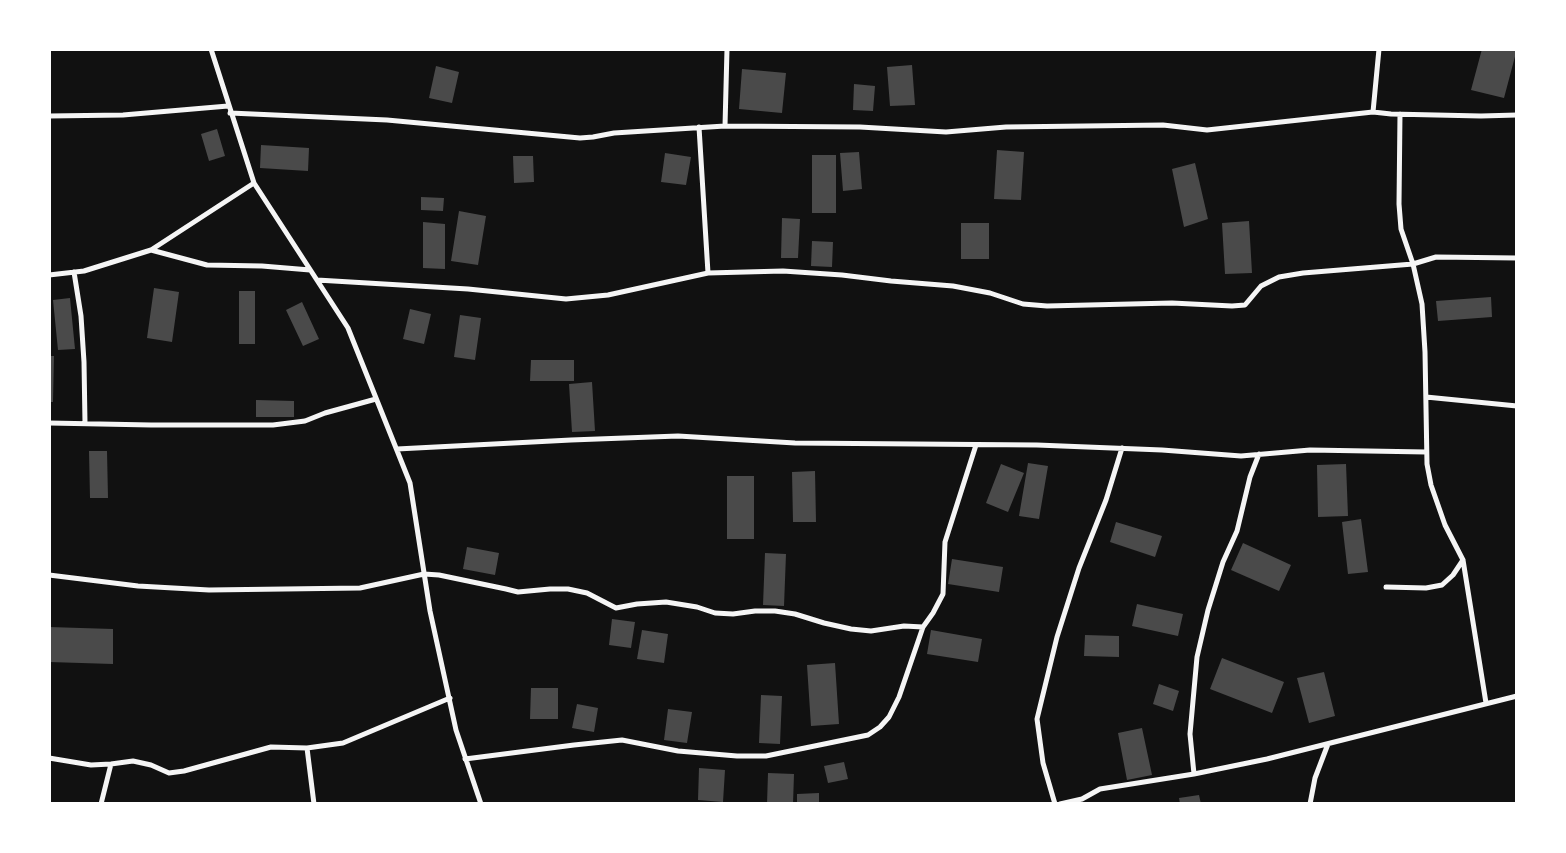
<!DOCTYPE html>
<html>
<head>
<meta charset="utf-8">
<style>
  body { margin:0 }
  #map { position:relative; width:1566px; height:853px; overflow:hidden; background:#111; font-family:Raleway,sans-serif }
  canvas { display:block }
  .frame { position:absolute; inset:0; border:51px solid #fff; pointer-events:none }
</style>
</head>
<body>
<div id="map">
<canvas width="1566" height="853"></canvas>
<div class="frame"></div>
</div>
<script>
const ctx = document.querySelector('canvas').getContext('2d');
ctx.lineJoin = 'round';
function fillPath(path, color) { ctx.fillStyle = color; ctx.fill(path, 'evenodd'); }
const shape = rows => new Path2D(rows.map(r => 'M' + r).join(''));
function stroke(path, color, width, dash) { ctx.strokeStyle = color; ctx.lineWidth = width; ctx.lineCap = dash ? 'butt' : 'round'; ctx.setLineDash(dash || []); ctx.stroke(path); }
fillPath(shape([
  [1482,49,1517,49,1504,98,1471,90],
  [912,65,915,105,890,106,887,67],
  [436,66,459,72,452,103,429,98],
  [742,69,786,73,782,113,739,109],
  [854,84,875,86,873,111,853,110],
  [217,129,225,156,209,161,201,134],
  [261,145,309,148,308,171,260,168],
  [997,150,1024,152,1021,200,994,199],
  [859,152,862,189,843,191,840,153],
  [665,153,691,157,686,185,661,182],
  [812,155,836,155,836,213,812,213],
  [513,156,533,156,534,182,514,183],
  [1195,163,1208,219,1184,227,1172,169],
  [421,197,444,198,443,211,421,210],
  [459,211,486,216,478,265,451,261],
  [782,218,800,219,798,258,781,258],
  [1249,221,1252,273,1225,274,1222,223],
  [423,222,445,224,445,269,423,268],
  [961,223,989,223,989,259,961,259],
  [812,241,833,242,832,267,811,266],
  [154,288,179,292,172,342,147,338],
  [239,291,255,291,255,344,239,344],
  [1491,297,1492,317,1438,321,1436,301],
  [70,298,75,349,58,350,53,300],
  [302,302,319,339,303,346,286,310],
  [410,309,431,314,424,344,403,339],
  [460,315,481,318,475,360,454,357],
  [49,356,54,356,53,402,49,402],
  [531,360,574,360,574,381,530,381],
  [592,382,595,431,572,432,569,384],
  [256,400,294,401,294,417,256,417],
  [89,451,107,451,108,498,90,498],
  [1028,463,1048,466,1039,519,1019,516],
  [1001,464,1024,473,1008,512,986,503],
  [1346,464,1348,516,1318,517,1317,465],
  [815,471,816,522,793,522,792,472],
  [727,476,754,476,754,539,727,539],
  [1361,519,1368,572,1348,574,1342,522],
  [1116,522,1162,536,1155,557,1110,542],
  [1243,543,1291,565,1279,591,1231,570],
  [467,547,499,553,495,575,463,569],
  [765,553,786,554,784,606,763,605],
  [952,559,1003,567,999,592,948,584],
  [1137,604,1183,614,1178,636,1132,626],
  [612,619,635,622,631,648,609,645],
  [49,627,113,629,113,664,49,662],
  [642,630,668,634,664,663,637,659],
  [931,630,982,639,978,662,927,654],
  [1085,635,1119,636,1119,657,1084,656],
  [1222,658,1284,682,1272,713,1210,689],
  [835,663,839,724,811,726,807,665],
  [1324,672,1335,716,1309,723,1297,678],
  [1159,684,1179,691,1173,711,1153,704],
  [531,688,558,688,558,719,530,719],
  [761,695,782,696,780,744,759,743],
  [577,704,598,708,594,732,572,728],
  [668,709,692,712,687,743,664,740],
  [1142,728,1152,775,1127,780,1118,733],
  [844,762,848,779,828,783,824,766],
  [699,768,725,770,723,802,698,800],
  [768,773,794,774,793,804,767,804],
  [819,793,819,804,797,804,797,794],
  [1199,795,1201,804,1180,804,1179,798]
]), '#4a4a4a');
stroke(shape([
  [211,49,254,183,348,328,410,483,430,611,456,730,481,804],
  [1373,112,1379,49],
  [230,113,387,120,580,138,593,137,614,133,725,126,860,127,946,132,1006,127,1163,125,1207,130,1373,112,1391,114,1481,116,1517,115],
  [1400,114,1399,204,1401,229,1413,264,1422,304,1425,352,1427,464,1431,485,1445,525,1463,560,1486,703],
  [49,116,123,115,228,106],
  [725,126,727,49],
  [699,127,708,273],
  [151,250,207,265,262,266,310,270],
  [74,272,81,316,84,362,85,423],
  [49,275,84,271,151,250,254,183],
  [317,280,468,289,566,299,608,295,708,273,783,271,842,275,891,281,953,286,990,293,1023,304,1047,306,1172,303,1232,306,1245,305,1261,286,1279,277,1303,273,1413,264,1436,257,1517,258],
  [1426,397,1517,406],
  [49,423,151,425,273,425,305,421,325,413,376,399],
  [397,449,571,440,678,436,795,443,1037,445,1162,450,1241,456,1310,450,1426,452],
  [49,575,138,586,209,590,360,588,424,574,439,575,506,589,518,592,550,589,568,589,587,593,616,608,637,604,666,602,697,607,715,613,733,614,755,611,775,611,795,614,824,623,851,629,871,631,904,626,923,627],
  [1386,587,1426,588,1442,585,1453,575,1463,560],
  [307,748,314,804],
  [49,758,91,765,111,764,133,761,151,765,169,773,184,771,271,747,307,748,343,743,450,698],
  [465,759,574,745,622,740,678,751,737,756,766,756,868,735,880,727,889,717,899,697,923,627,933,613,943,594,945,542,976,445],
  [1194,774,1190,734,1197,657,1208,610,1223,562,1237,531,1250,477,1259,454],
  [101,804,111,764],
  [1055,804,1043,763,1037,719,1057,637,1079,568,1106,500,1122,448],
  [1060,804,1082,799,1100,789,1194,774,1267,759,1517,696],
  [1310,804,1315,778,1328,744]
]), '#f5f5f5', 5);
</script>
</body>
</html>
